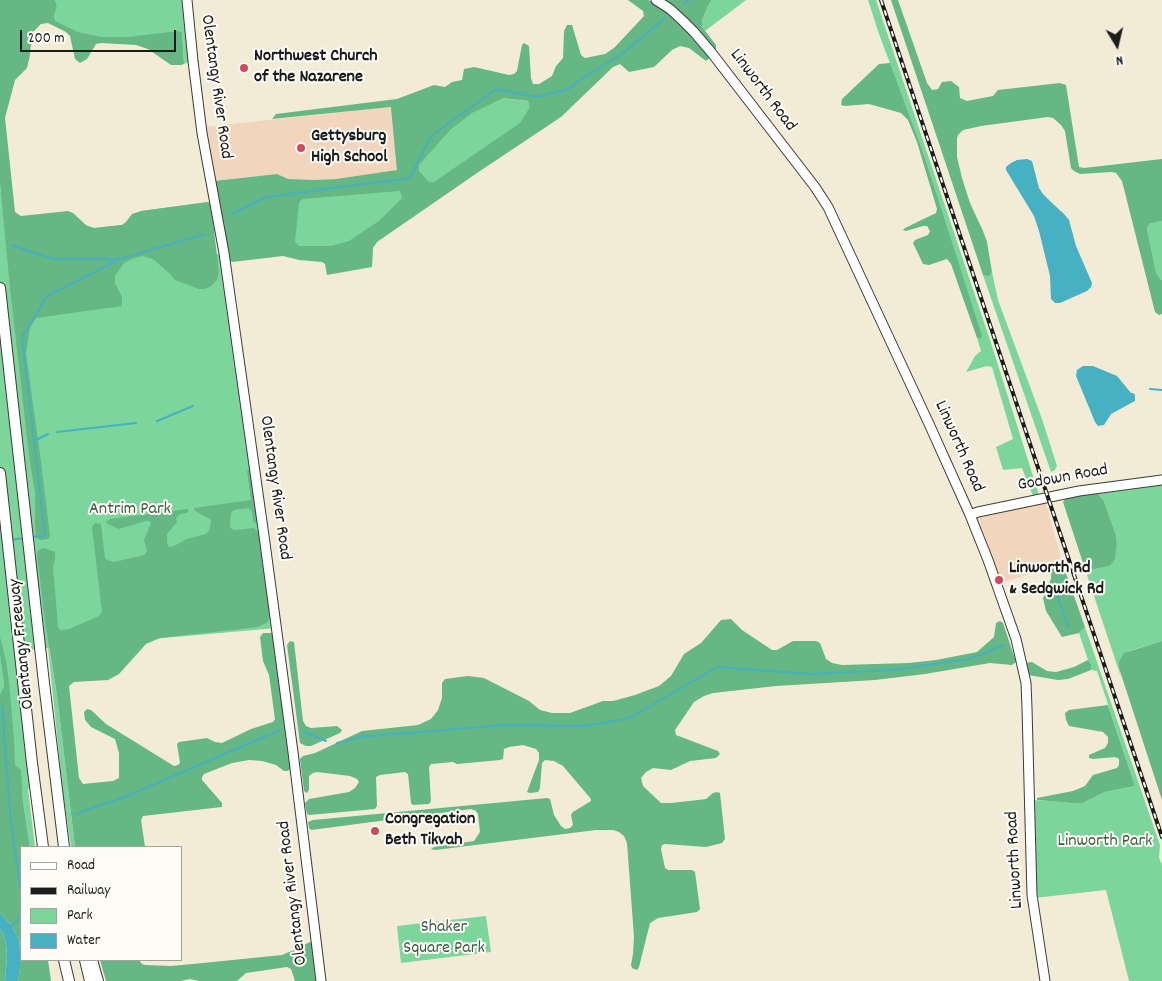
<!DOCTYPE html>
<html>
<head>
<meta charset="utf-8">
<style>
  body { margin:0 }
  #map { position:relative; width:1162px; height:981px; overflow:hidden; background:#f2ecd6; font-family:Dekko,sans-serif }
  canvas { display:block }
  .legend { position:absolute; left:20px; top:846px; width:162px; height:115px; box-sizing:border-box; background:#fdfcf7; border:1px solid #a3a29f; margin:0; padding:6px 9px; list-style:none; font-size:15px; color:#1c1c1c }
  .legend li { display:flex; align-items:center; gap:10px; height:25px }
  .legend b { width:25px; border:1px solid #a3a29f }
  .north { position:absolute; left:1092px; top:20px; width:50px; height:50px; -webkit-text-stroke:4px #fdfcf7; paint-order:stroke; rotate:171deg; font-size:14px; font-weight:700; line-height:20px; text-align:center; color:#1c1c1c }
  .north::after { content:''; display:block; margin:auto; width:18px; height:22px; background:#1c1c1c; clip-path:polygon(50% 0,100% 100%,50% 72%,0 100%) }
  .scale { position:absolute; left:20px; top:30px; width:156px; height:22px; box-sizing:border-box; border:2px solid #1c1c1c; border-top:0; padding-left:6px; font-size:15px; line-height:18px; white-space:nowrap; color:#1c1c1c; -webkit-text-stroke:4px #fdfcf7; paint-order:stroke }
</style>
</head>
<body>
<div id="map">
<canvas width="1162" height="981"></canvas>
<ul class="legend">
<li><b style="height:6px;background:#fff"></b>Road</li>
<li><b style="height:6px;background:#1c1c1c"></b>Railway</li>
<li><b style="height:14px;background:#7cd69c"></b>Park</li>
<li><b style="height:14px;background:#45b1c3"></b>Water</li>
</ul>
<div class="north">N</div>
<div class="scale">200 m</div>
</div>
<script>
const ctx = document.querySelector('canvas').getContext('2d');
ctx.lineJoin = 'round';
function fillPath(path, color) { ctx.fillStyle = color; ctx.fill(path, 'evenodd'); }
const shape = rows => new Path2D(rows.map(r => 'M' + r).join(''));
function stroke(path, color, width, dash) { ctx.strokeStyle = color; ctx.lineWidth = width; ctx.lineCap = dash ? 'butt' : 'round'; ctx.setLineDash(dash || []); ctx.stroke(path); }
function drawText(font, color, halo, rows, align = 'center') {
  ctx.font = font + ' Dekko,sans-serif'; ctx.lineWidth = 4; ctx.setLineDash([]); ctx.textBaseline = 'middle'; ctx.strokeStyle = halo; ctx.fillStyle = color; for (const [text, x, y, turn = 0] of rows) {
    ctx.save(); ctx.translate(x, y); ctx.rotate((+turn || 0) * Math.PI / 180); ctx.textAlign = isNaN(turn) ? turn : align; if (halo) ctx.strokeText(text, 0, 0); ctx.fillText(text, 0, 0); ctx.restore();
  }
}
fillPath(shape([
  [391,107,397,170,336,179,314,180,288,179,276,174,214,181,204,127],
  [1045,500,1063,565,996,584,970,516]
]), '#f1d5bd');
fillPath(shape([
  [55,0,184,0,189,62,184,64,182,33,128,37,103,37,77,32,55,22,54,16,57,6],
  [712,0,746,0,705,31,702,27,702,20,709,4],
  [868,0,876,0,992,346,1039,495,1033,496,1022,468,1003,470,996,447,1013,439,992,367,987,366,966,372,975,356,981,351,977,338,980,339,922,149,879,34],
  [503,98,527,101,549,109,367,246,289,250,279,196,398,181,391,107],
  [0,184,5,229,71,220,94,228,122,225,141,211,208,202,215,254,224,253,277,628,49,648,57,695,75,847,71,847,63,793,48,648,20,651,35,788,28,789,35,847,30,847,23,802,22,790,0,791],
  [1162,221,1162,280,1160,279,1156,272,1147,229,1149,224],
  [992,272,998,300,1042,419,1057,466,1055,470,1051,472,983,275,989,275],
  [1162,485,1162,641,1129,651,1119,668,1121,677,1085,569,1089,570,1115,560,1117,545,1116,535,1104,501,1098,494],
  [1085,627,1160,845,1159,858,1162,865,1162,981,1129,981,1106,890,1034,898,1032,800,1049,801,1072,803,1083,803,1105,792,1135,786,1097,671,1091,670,1091,664,1088,660,1079,633],
  [486,916,491,952,401,963,397,926]
]), '#7cd69c');
fillPath(shape([
  [0,0,55,0,57,6,54,16,55,21,78,32,103,37,128,37,178,31,182,33,184,64,181,65,171,65,148,49,136,45,101,43,96,44,87,59,80,63,75,59,70,36,66,32,48,23,41,24,32,33,30,55,27,68,15,80,5,118,15,212,21,216,68,211,73,213,87,226,94,228,122,225,126,222,132,214,141,211,208,202,211,204,219,273,217,280,210,287,204,289,199,289,175,280,170,274,153,259,142,256,132,259,124,263,115,276,115,283,122,297,122,306,36,318,30,328,26,353,41,462,50,536,48,539,41,540,36,538,35,529,35,493,29,456,10,288,0,184],
  [628,0,648,0,658,5,675,19,693,35,711,57,706,61,689,48,680,46,672,50,654,67,629,72,620,64,613,67,561,117,477,173,377,242,373,248,372,267,327,275,325,264,322,262,299,260,283,256,232,262,228,259,214,181,277,174,288,179,314,180,336,179,397,170,391,107,272,119,276,114,397,99,434,85,445,87,452,82,462,80,464,69,474,67,509,75,514,74,517,71,522,45,524,43,529,46,531,78,533,84,539,84,552,76,556,66,563,58,564,31,567,25,572,25,581,55,585,58,605,54,614,48,644,16,643,11],
  [503,98,528,101,530,107,520,123,434,182,429,182,419,171,419,165,450,130,472,113],
  [400,191,402,198,379,221,349,241,331,246,299,246,295,242,299,203,302,199],
  [663,0,712,0,709,4,702,20,702,27,716,45,716,49,713,49],
  [891,0,898,0,927,83,932,90,938,89,942,82,951,81,959,87,960,98,967,101,993,96,998,90,1060,83,1066,85,1079,167,1084,168,1162,159,1162,221,1149,224,1147,229,1156,272,1160,279,1162,280,1162,314,1159,315,1155,312,1122,181,1116,173,1112,172,1080,174,1074,171,1071,168,1065,131,1061,125,1053,118,1048,117,981,126,963,130,958,135,957,138,957,157,962,178,970,203,983,231,987,242,992,272,989,276,983,275],
  [890,63,922,149,982,336,980,339,977,338,951,264,947,259,929,265,923,264,913,243,915,240,928,235,930,231,927,226,923,226,906,231,903,230,905,228,936,213,937,209,917,142,908,120,901,113,869,104,845,106,841,105,842,99,879,64],
  [249,470,251,472,258,521,255,523,253,521,252,511,248,508,234,510,231,513,230,527,232,529,235,530,254,528,258,532,270,615,268,622,258,627,160,638,146,644,119,674,108,680,74,682,69,686,79,778,83,784,113,781,119,778,119,753,115,739,91,727,85,720,84,712,87,709,91,710,106,724,174,766,178,765,180,763,177,744,179,742,207,738,215,742,222,743,251,729,273,722,275,719,269,675,263,661,260,637,263,633,272,633,274,636,290,769,288,771,284,771,276,765,262,761,249,760,232,763,204,774,202,777,202,780,222,803,222,807,143,816,141,820,145,847,75,847,57,695,45,622,37,553,39,550,44,548,55,552,55,559,53,566,58,627,60,630,69,629,99,616,102,612,92,527,95,523,101,524,105,558,107,560,114,562,144,555,146,553,147,550,144,540,151,523,149,521,146,521,119,529,108,524,106,522,110,519,187,509,189,510,187,513,180,514,176,518,177,522,167,534,167,543,169,547,174,546,187,539,206,534,209,531,211,522,210,519,197,512,194,510,194,508,251,500,247,471],
  [1090,494,1098,494,1104,501,1116,535,1117,545,1115,560,1109,566,1089,570,1085,569,1063,502,1066,498],
  [1063,565,1085,627,1079,633,1062,637,1046,611,1043,598,1051,579,1051,569],
  [731,619,742,630,772,650,777,650,793,641,816,641,820,643,826,659,832,663,842,665,909,663,936,660,977,652,994,637,996,623,1000,621,1003,623,1016,662,1012,665,990,663,925,674,875,680,776,686,713,693,704,696,694,702,675,730,676,735,718,751,720,754,716,758,690,761,671,770,653,768,646,772,641,778,643,786,661,803,671,803,698,800,706,799,713,793,717,792,720,793,725,839,722,843,706,847,665,844,662,845,661,849,665,868,668,870,692,870,695,872,700,909,697,912,658,918,650,923,639,967,637,970,632,968,631,965,633,954,634,937,627,843,624,836,619,832,613,830,596,830,435,850,431,849,434,847,474,841,480,832,478,814,476,811,471,809,311,830,309,828,308,822,313,820,547,798,550,799,554,815,561,826,565,829,570,828,573,825,571,815,573,812,591,801,591,799,563,766,554,761,545,760,542,763,540,788,538,792,530,793,527,792,539,760,539,753,536,749,523,745,509,747,504,749,503,759,500,760,457,764,453,762,431,764,429,767,431,801,429,804,413,805,411,803,408,774,405,772,380,775,376,777,377,806,375,809,309,815,307,814,305,803,309,799,349,792,355,788,359,782,357,779,350,776,317,772,313,773,309,776,309,790,307,793,304,791,300,759,303,756,315,753,362,731,418,725,431,719,438,710,442,698,442,683,445,679,468,676,484,678,529,701,540,710,552,713,570,713,603,701,613,701,635,695,659,686,671,676,684,654,701,643,721,620],
  [0,637,6,661,9,682,14,739,15,765,21,770,23,802,30,847,21,847,21,960,48,960,51,981,18,981,20,968,20,951,19,939,11,925,0,913,0,695,4,687,4,682,0,654],
  [290,641,294,642,303,721,306,726,311,728,337,726,342,730,340,733,311,746,306,746,300,743,287,645],
  [1162,641,1162,800,1119,668,1119,662,1124,653],
  [1088,660,1091,664,1091,670,1068,679,1058,680,1028,675,1025,663,1032,662,1047,671,1056,672,1074,667],
  [1108,705,1135,786,1105,792,1083,803,1072,803,1037,800,1037,798,1073,791,1085,786,1093,775,1117,768,1119,765,1119,759,1115,757,1093,759,1089,758,1089,755,1105,748,1108,743,1108,737,1103,732,1069,726,1066,720,1065,713,1069,710],
  [0,929,3,933,6,944,7,956,5,981,0,981],
  [310,942,312,942,318,981,295,981,291,969,287,967,246,973,237,981,199,981,190,979,181,981,106,981,100,960,139,960,142,964,145,965,171,966,203,963,282,955,294,950]
]), '#65b784');
fillPath(shape([
  [1027,159,1032,161,1039,188,1043,194,1051,202,1064,214,1069,220,1076,246,1092,283,1091,287,1087,291,1060,303,1055,303,1051,299,1050,276,1039,231,1034,216,1006,170,1006,167,1011,163,1017,160],
  [1083,366,1093,366,1117,376,1131,393,1133,393,1135,395,1135,401,1111,414,1104,425,1098,426,1095,422,1076,376,1077,370],
  [0,913,11,925,19,939,20,951,20,968,18,981,5,981,7,956,6,944,3,933,0,929]
]), '#45b1c3');
stroke(shape([
  [684,4,689,0],
  [233,213,266,197,410,178,430,137,496,89,537,97,568,89,583,78,623,53,665,18],
  [11,245,54,259,120,259,205,234],
  [1150,389,1162,390],
  [157,421,193,406],
  [57,432,136,423],
  [34,441,22,337,47,296,120,259],
  [32,537,45,536,34,441,48,434],
  [10,540,25,538],
  [1056,591,1068,627],
  [3,707,4,736,11,824,21,891],
  [304,732,326,741],
  [337,743,361,737,505,725,584,726,630,718,717,667,811,674,892,670,969,659,1004,645],
  [76,814,132,794,280,730],
  [11,926,18,920,21,915]
]), '#45b1c3', 2);
const major = shape([
  [187,0,193,61,202,133,224,253,265,543,293,752,321,981],
  [656,0,670,9,683,21,694,32,711,52,815,187,828,207,930,426,970,515,988,560,1016,639,1026,683,1027,708,1032,895,1045,981],
  [970,515,978,512,1079,491,1162,480]
]);
const highway = shape([
  [0,288,44,683,64,847],
  [0,473,32,763,43,847],
  [64,960,69,981],
  [85,960,90,981],
  [92,960,98,981]
]);
stroke(major, '#3c3b38', 11);
stroke(highway, '#3c3b38', 12);
stroke(major, '#fff', 9);
stroke(highway, '#fff', 10);
const rail = shape([
  [881,0,1162,837]
]);
stroke(rail, '#1c1c1c', 4);
stroke(rail, '#fdfcf7', 2, [5.5]);
for (const [x, y, r, color] of [
  [244,68,5,"#d1495b"],
  [301,148,5,"#d1495b"],
  [999,580,5,"#d1495b"],
  [375,831,5,"#d1495b"]
]) { const dot = new Path2D(); dot.arc(x, y, r, 0, 2 * Math.PI); ctx.fillStyle = color; ctx.fill(dot); stroke(dot, '#fdfcf7', 2); }
drawText('bold 18px', '#1c1c1c', '#fdfcf7', [
  ["Northwest Church",254,58],
  ["of the Nazarene",254,79],
  ["Gettysburg",311,138],
  ["High School",311,159],
  ["Linworth Rd",1009,570],
  ["& Sedgwick Rd",1009,591],
  ["Congregation",385,821],
  ["Beth Tikvah",385,842]
], 'left');
drawText('18px', '#1c1c1c', '#fdfcf7', [
  ["Olentangy River Road",215,87,82],
  ["Linworth Road",762,91,53],
  ["Linworth Road",958,447,66],
  ["Godown Road",1063,479,-10],
  ["Olentangy River Road",274,488,82],
  ["Olentangy Freeway",23,644,-96],
  ["Linworth Road",1016,860,-93],
  ["Olentangy River Road",294,893,-97]
]);
drawText('18px', '#3e5d49', '#fdfcf7', [
  ["Antrim Park",130,511],
  ["Linworth Park",1105,843],
  ["Shaker",444,929],
  ["Square Park",444,950]
]);
</script>
</body>
</html>
